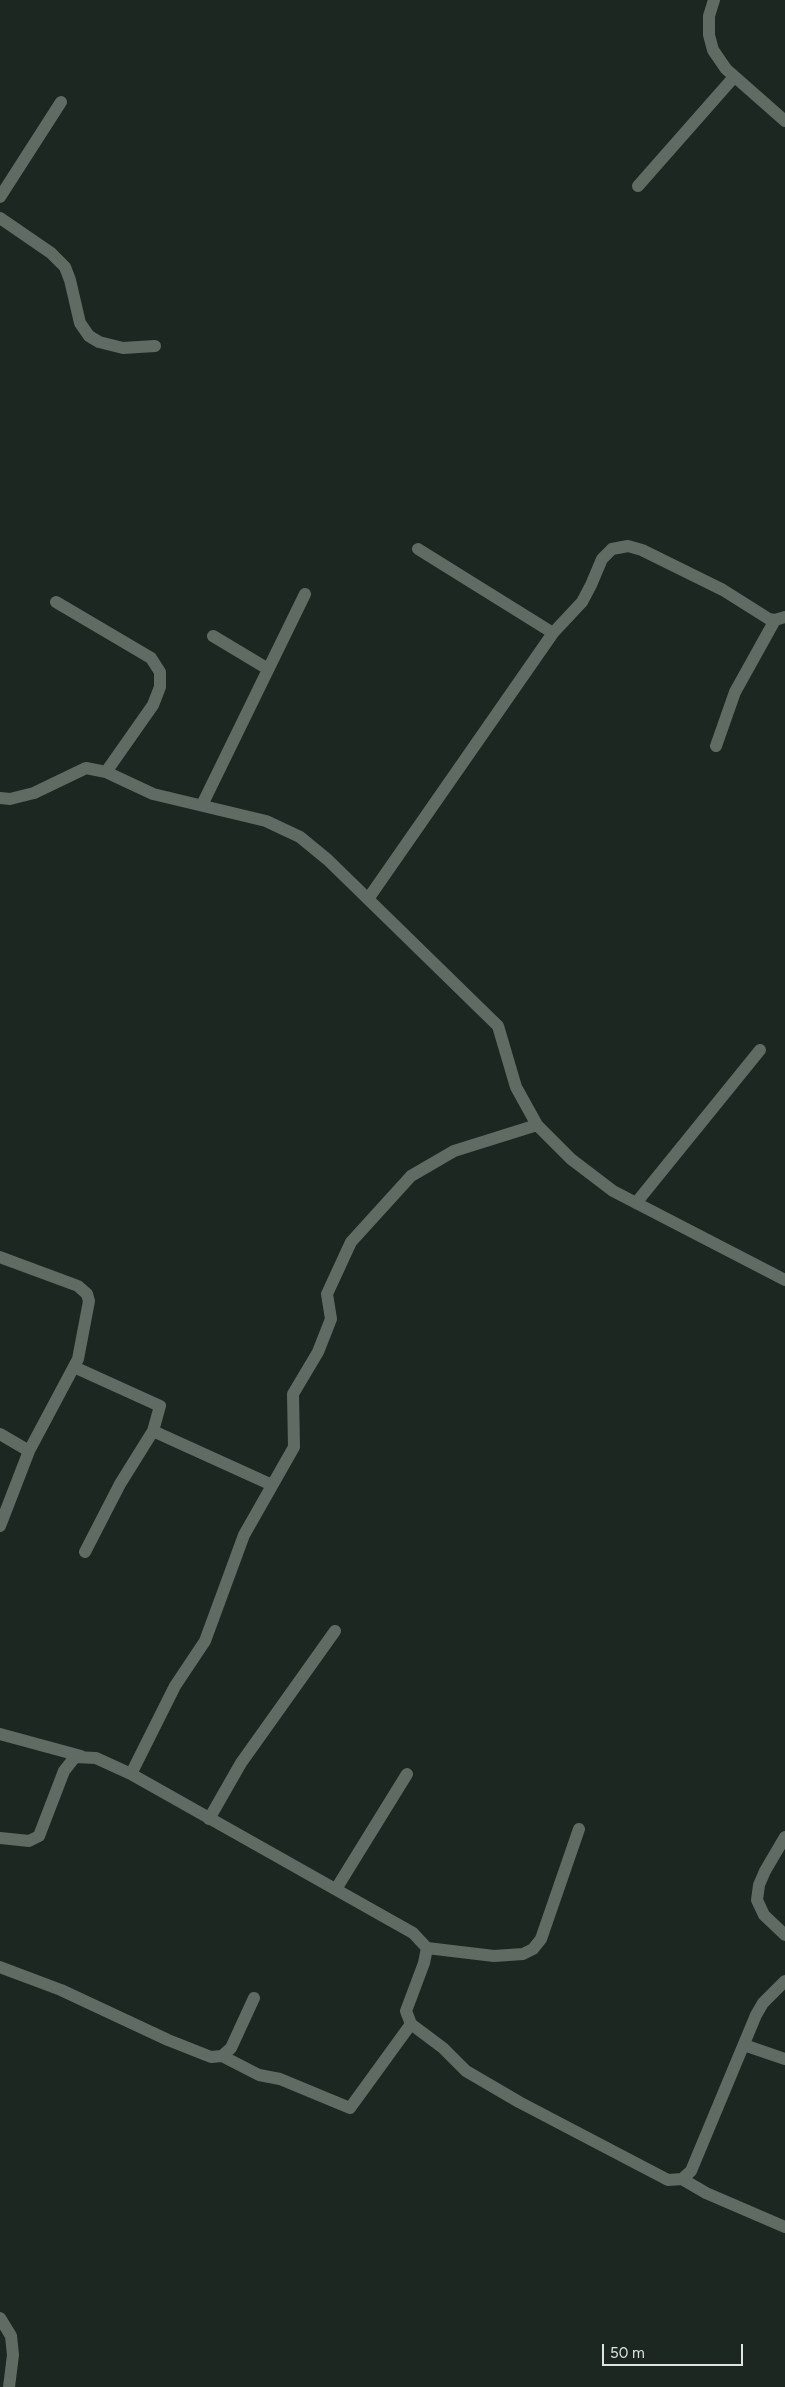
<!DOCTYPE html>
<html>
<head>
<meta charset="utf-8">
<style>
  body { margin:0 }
  #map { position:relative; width:785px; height:2387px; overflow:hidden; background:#1d2722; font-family:Figtree,sans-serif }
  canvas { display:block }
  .scale { position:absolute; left:602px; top:2344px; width:141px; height:22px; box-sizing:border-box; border:2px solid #dee4e0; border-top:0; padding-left:6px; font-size:15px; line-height:18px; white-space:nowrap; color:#dee4e0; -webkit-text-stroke:4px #1d2722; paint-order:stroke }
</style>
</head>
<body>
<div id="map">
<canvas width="785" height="2387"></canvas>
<div class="scale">50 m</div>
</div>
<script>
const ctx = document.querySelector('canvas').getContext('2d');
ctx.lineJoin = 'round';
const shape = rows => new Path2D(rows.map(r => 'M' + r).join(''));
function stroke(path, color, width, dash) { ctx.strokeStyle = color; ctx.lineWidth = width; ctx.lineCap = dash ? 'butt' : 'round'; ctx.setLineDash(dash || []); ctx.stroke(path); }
stroke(shape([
  [714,0,709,16,709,35,713,50,726,69,785,121],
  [638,186,734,77],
  [0,197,61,102],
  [0,218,51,253,65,267,70,280,80,323,89,336,99,342,123,348,155,346],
  [418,549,553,633],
  [56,602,151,658,160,672,160,687,153,705,106,772],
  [213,636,268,669],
  [716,746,735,692,775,620],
  [0,798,10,799,34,793,86,768,106,772,153,794,266,821,300,837,328,860,498,1026,516,1087,537,1125,571,1159,613,1191,785,1280],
  [202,805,305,594],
  [368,899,553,633,582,602,591,585,602,559,612,549,628,546,642,550,723,590,769,619,775,620,785,617],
  [636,1203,760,1050],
  [0,1257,78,1286,87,1294,89,1301,78,1359,29,1451,0,1526],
  [74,1367,160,1406,153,1431],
  [0,1434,29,1451],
  [85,1552,120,1484,153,1431,272,1485],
  [0,1734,81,1756],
  [131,1774,175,1686,205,1641,244,1535,294,1447,293,1394,318,1352,331,1319,327,1294,351,1242,411,1176,454,1151,537,1125],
  [209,1819,241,1763,335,1631],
  [785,1837,765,1871,759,1885,757,1900,764,1915,785,1935],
  [0,1838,29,1841,39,1836,64,1771,75,1757,96,1758,131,1774,413,1933,427,1948,424,1963,406,2011,411,2024,443,2048,466,2071,519,2102,668,2180,682,2179,691,2171,756,2015,763,2003,785,1981],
  [336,1889,407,1774],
  [427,1948,494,1956,523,1954,533,1949,541,1939,579,1829],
  [0,1967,61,1990,168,2040,211,2057,222,2056,231,2048,254,1998],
  [744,2045,785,2059],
  [222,2056,259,2075,280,2079,350,2108,411,2024],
  [682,2179,706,2193,785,2227],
  [0,2318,11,2336,13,2355,9,2387]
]), '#606b64', 12);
</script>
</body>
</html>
